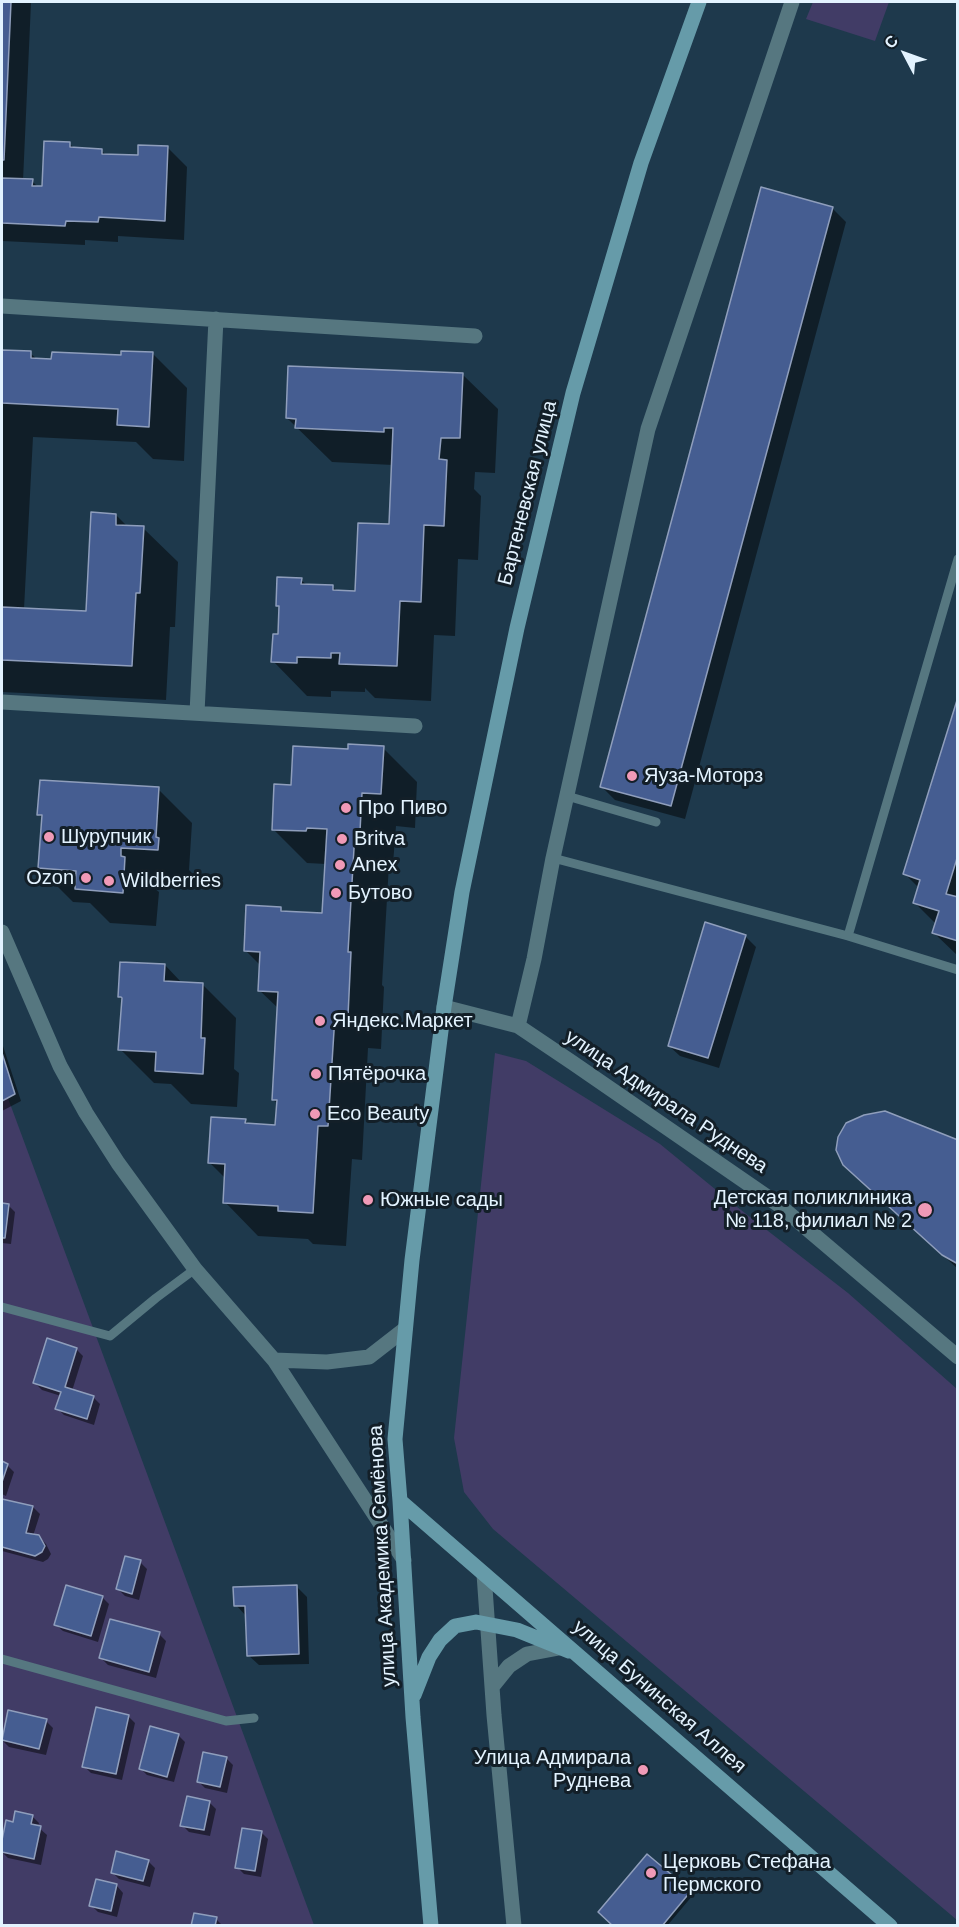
<!DOCTYPE html>
<html>
<head>
<meta charset="utf-8">
<style>
  body { margin:0 }
  #map { position:relative; width:959px; height:1927px; overflow:hidden; background:#1e394c; font-family:Helvetica,sans-serif }
  canvas { display:block }
  .frame { position:absolute; inset:0; border:3px solid #e3f3ff; pointer-events:none }
  .north { position:absolute; left:875px; top:24px; width:60px; height:60px; -webkit-text-stroke:4px #131f28; paint-order:stroke; rotate:311deg; font-size:16px; font-weight:700; line-height:24px; text-align:center; color:#e3f3ff }
  .north::after { content:''; display:block; margin:auto; width:21px; height:27px; background:#e3f3ff; clip-path:polygon(50% 0,100% 100%,50% 72%,0 100%) }
</style>
</head>
<body>
<div id="map">
<canvas width="959" height="1927"></canvas>
<div class="frame"></div>
<div class="north">С</div>
</div>
<script>
const ctx = document.querySelector('canvas').getContext('2d');
ctx.lineJoin = 'round';
function fillPath(path, color) { ctx.fillStyle = color; ctx.fill(path, 'evenodd'); }
const shape = rows => new Path2D(rows.map(r => 'M' + r).join(''));
function stroke(path, color, width, dash) { ctx.strokeStyle = color; ctx.lineWidth = width; ctx.lineCap = dash ? 'butt' : 'round'; ctx.setLineDash(dash || []); ctx.stroke(path); }
function drawText(font, color, halo, rows, align = 'center') {
  ctx.font = font + ' Helvetica,sans-serif'; ctx.lineWidth = 6; ctx.setLineDash([]); ctx.textBaseline = 'middle'; ctx.strokeStyle = halo; ctx.fillStyle = color; for (const [text, x, y, turn = 0] of rows) {
    ctx.save(); ctx.translate(x, y); ctx.rotate((+turn || 0) * Math.PI / 180); ctx.textAlign = isNaN(turn) ? turn : align; if (halo) ctx.strokeText(text, 0, 0); ctx.fillText(text, 0, 0); ctx.restore();
  }
}
fillPath(shape([
  [813,2,889,2,875,41,806,19],
  [495,1053,526,1061,660,1144,732,1203,848,1293,957,1389,957,1920,493,1529,464,1492,454,1438],
  [2,1082,314,1925,2,1925]
]), '#413c66');
fillPath(shape([
  [2,2,29,2,31,3,23,181,32,181,39,188,43,188,69,143,75,149,101,150,107,156,139,157,168,148,187,167,184,240,118,236,118,242,85,240,85,245,2,241],
  [832,208,846,222,685,819,615,800,601,786],
  [2,351,30,353,38,360,122,357,153,354,187,388,184,461,153,459,136,442,33,437,24,609,87,612,116,515,128,527,143,528,178,562,175,627,170,627,166,700,2,692],
  [463,375,498,409,495,473,475,472,474,489,481,496,478,560,458,559,455,636,434,635,431,701,375,698,365,688,365,692,331,691,331,697,307,696,273,661,279,636,280,608,277,605,301,580,307,585,332,586,338,592,356,593,391,525,393,465,332,462,287,418],
  [958,702,958,956,934,933,936,924,915,903,919,888,905,874],
  [383,748,417,782,415,828,396,826,393,864,389,864,382,985,384,987,381,1049,368,1048,362,1160,352,1159,346,1246,313,1244,308,1239,258,1236,225,1202,226,1179,210,1163,245,1121,250,1125,277,1127,278,1104,273,1100,279,1009,259,990,261,966,245,950,280,909,284,912,323,915,326,864,307,863,273,829,292,786,349,751],
  [158,789,192,823,189,870,192,873,191,883,155,881,154,888,159,892,156,926,110,923,90,903,73,902,39,868,43,818,39,815],
  [745,936,756,947,719,1068,680,1056,669,1046],
  [165,965,182,983,202,984,236,1018,234,1069,239,1073,237,1107,191,1104,171,1084,154,1083,120,1049,123,1000,120,996],
  [2,1043,21,1101,2,1111],
  [958,1142,958,1269,844,1165],
  [2,1204,8,1205,15,1212,11,1244,2,1243],
  [76,1349,83,1356,72,1391,93,1397,100,1404,94,1425,64,1415,57,1408,61,1396,42,1390,35,1383],
  [2,1463,7,1465,14,1472,6,1496,2,1494],
  [2,1501,33,1507,40,1514,33,1536,39,1537,46,1544,51,1554,48,1559,43,1562,2,1551],
  [140,1562,147,1569,139,1600,125,1596,118,1589],
  [296,1586,307,1597,309,1664,259,1665,248,1655,246,1616,236,1605],
  [102,1597,109,1604,98,1642,63,1631,56,1625],
  [159,1634,166,1641,156,1678,108,1665,101,1658],
  [128,1716,135,1723,122,1780,91,1773,84,1766],
  [46,1721,53,1728,46,1755,9,1747,2,1740],
  [178,1735,185,1742,174,1782,147,1775,140,1768],
  [226,1758,233,1765,227,1793,205,1788,198,1781],
  [209,1802,216,1809,210,1836,189,1832,182,1825],
  [32,1816,39,1823,38,1827,47,1835,41,1865,8,1858,2,1852,7,1822,14,1823],
  [261,1832,268,1839,261,1877,244,1874,237,1867],
  [648,1856,693,1895,667,1926,615,1926],
  [148,1861,155,1868,150,1887,119,1879,112,1872],
  [117,1886,123,1893,117,1917,98,1912,91,1905],
  [216,1919,223,1926,193,1926]
]), '#0007');
const building = shape([
  [2,2,11,2,4,160,2,160,2,2],
  [44,141,70,142,70,147,102,149,102,154,138,155,138,145,168,146,165,221,99,217,98,222,66,221,65,226,2,223,2,178,33,179,32,186,42,186,44,141],
  [761,187,833,207,671,806,600,787,761,187],
  [2,350,31,351,31,358,51,359,52,352,121,355,121,351,153,352,149,427,117,425,118,409,2,403,2,350],
  [288,366,463,373,460,438,441,438,439,459,447,460,444,526,424,525,421,602,400,601,397,666,339,664,340,653,331,653,331,658,297,657,297,663,271,662,273,634,278,634,279,606,276,606,277,577,302,578,301,584,333,585,333,590,355,591,358,523,389,524,393,428,384,428,384,432,295,428,296,419,286,418,288,366],
  [91,512,116,514,116,525,144,526,140,593,136,593,132,666,2,660,2,607,86,611,91,512],
  [958,697,958,855,946,894,958,897,958,941,932,933,939,911,913,903,920,880,903,874,958,697],
  [348,744,384,746,381,794,362,793,360,831,355,831,348,952,351,952,348,1016,335,1015,328,1126,318,1126,313,1213,278,1211,278,1206,223,1203,225,1164,208,1163,211,1117,246,1119,245,1123,275,1125,277,1100,272,1100,278,992,258,991,260,952,244,951,246,905,281,907,281,911,322,913,327,829,307,828,306,831,272,830,274,784,291,785,293,746,348,749,348,744],
  [40,780,159,787,156,837,159,838,158,850,121,848,121,856,125,857,123,893,75,889,76,871,38,868,42,815,37,815,40,780],
  [705,922,746,935,708,1058,668,1046,705,922],
  [120,962,165,964,164,981,203,983,201,1038,205,1038,203,1074,155,1071,156,1052,118,1050,122,998,121,997,118,997,120,962],
  [2,1053,15,1094,2,1101,2,1053],
  [885,1111,958,1140,958,1264,942,1255,843,1165,836,1150,838,1137,846,1123,864,1115,885,1111],
  [2,1203,9,1204,5,1238,2,1238,2,1203],
  [47,1338,77,1348,65,1387,94,1396,87,1419,55,1409,61,1392,33,1383,47,1338],
  [2,1461,8,1464,2,1482,2,1461],
  [2,1499,33,1506,26,1533,39,1535,45,1546,42,1552,35,1556,2,1547,2,1499],
  [125,1556,141,1560,132,1594,116,1589,125,1556],
  [66,1585,103,1596,91,1636,54,1625,66,1585],
  [297,1585,299,1654,247,1656,245,1606,234,1606,233,1587,297,1585],
  [110,1619,160,1632,149,1672,99,1658,110,1619],
  [96,1707,129,1715,116,1774,82,1767,96,1707],
  [8,1710,47,1719,39,1749,2,1740,8,1710],
  [150,1726,179,1734,167,1777,139,1769,150,1726],
  [203,1752,227,1757,220,1787,197,1782,203,1752],
  [187,1796,210,1801,204,1830,180,1826,187,1796],
  [15,1811,33,1815,31,1824,41,1826,34,1859,2,1852,2,1840,6,1820,13,1822,15,1811],
  [242,1828,262,1831,255,1871,235,1868,242,1828],
  [116,1851,149,1860,143,1881,111,1873,116,1851],
  [647,1854,691,1891,662,1926,613,1926,598,1912,647,1854],
  [96,1879,117,1884,111,1911,89,1906,96,1879],
  [194,1913,217,1917,215,1926,191,1926,194,1913]
]);
fillPath(building, '#455d91');
stroke(building, '#8f9ebc', 1.5);
stroke(shape([
  [567,796,656,822],
  [553,858,848,936,958,559],
  [848,936,958,970],
  [2,1307,110,1336,156,1298,195,1269],
  [2,1659,226,1721,254,1718]
]), '#567780', 9);
stroke(shape([
  [2,306,475,336],
  [2,702,415,726],
  [197,713,216,319],
  [2,932,60,1066,86,1113,118,1163,195,1269,274,1360,404,1560],
  [444,1007,518,1026,573,1063,779,1205,958,1357],
  [518,1026,534,959,553,858,648,429,792,2],
  [274,1360,327,1362,369,1357,405,1329],
  [484,1574,494,1715,514,1926],
  [492,1687,509,1666,527,1654,559,1648]
]), '#567780', 15);
stroke(shape([
  [400,1501,890,1926],
  [414,1695,429,1657,440,1640,455,1626,476,1622,517,1630,569,1651],
  [431,1926,413,1717,400,1501,395,1439,412,1260,444,1007,462,892,517,628,573,393,641,163,699,2]
]), '#669ba9', 15);
for (const [x, y, r, color] of [
  [632,776,6,"#f09ab7"],
  [346,808,6,"#f09ab7"],
  [49,837,6,"#f09ab7"],
  [342,839,6,"#f09ab7"],
  [340,865,6,"#f09ab7"],
  [86,878,6,"#f09ab7"],
  [109,881,6,"#f09ab7"],
  [336,893,6,"#f09ab7"],
  [320,1021,6,"#f09ab7"],
  [316,1074,6,"#f09ab7"],
  [315,1114,6,"#f09ab7"],
  [368,1200,6,"#f09ab7"],
  [925,1210,8,"#f09ab7"],
  [643,1770,6,"#f09ab7"],
  [651,1873,6,"#f09ab7"]
]) { const dot = new Path2D(); dot.arc(x, y, r, 0, 2 * Math.PI); ctx.fillStyle = color; ctx.fill(dot); stroke(dot, '#131f28', 2); }
drawText('20px', '#e3f3ff', '#131f28', [
  ["Бартеневская улица",528,493,-76],
  ["улица Адмирала Руднева",666,1102,34],
  ["улица Академика Семёнова",383,1556,-93],
  ["улица Бунинская Аллея",659,1697,41]
]);
drawText('20px', '#e3f3ff', '#131f28', [
  ["Яуза-Моторз",644,776],
  ["Про Пиво",358,808],
  ["Шурупчик",61,837],
  ["Britva",354,839],
  ["Anex",352,865],
  ["Ozon",74,878,"right"],
  ["Wildberries",121,881],
  ["Бутово",348,893],
  ["Яндекс.Маркет",332,1021],
  ["Пятёрочка",328,1074],
  ["Eco Beauty",327,1114],
  ["Детская поликлиника",912,1198,"right"],
  ["№ 118, филиал № 2",912,1221,"right"],
  ["Южные сады",380,1200],
  ["Улица Адмирала",631,1758,"right"],
  ["Руднева",631,1781,"right"],
  ["Церковь Стефана",663,1862],
  ["Пермского",663,1885]
], 'left');
</script>
</body>
</html>
